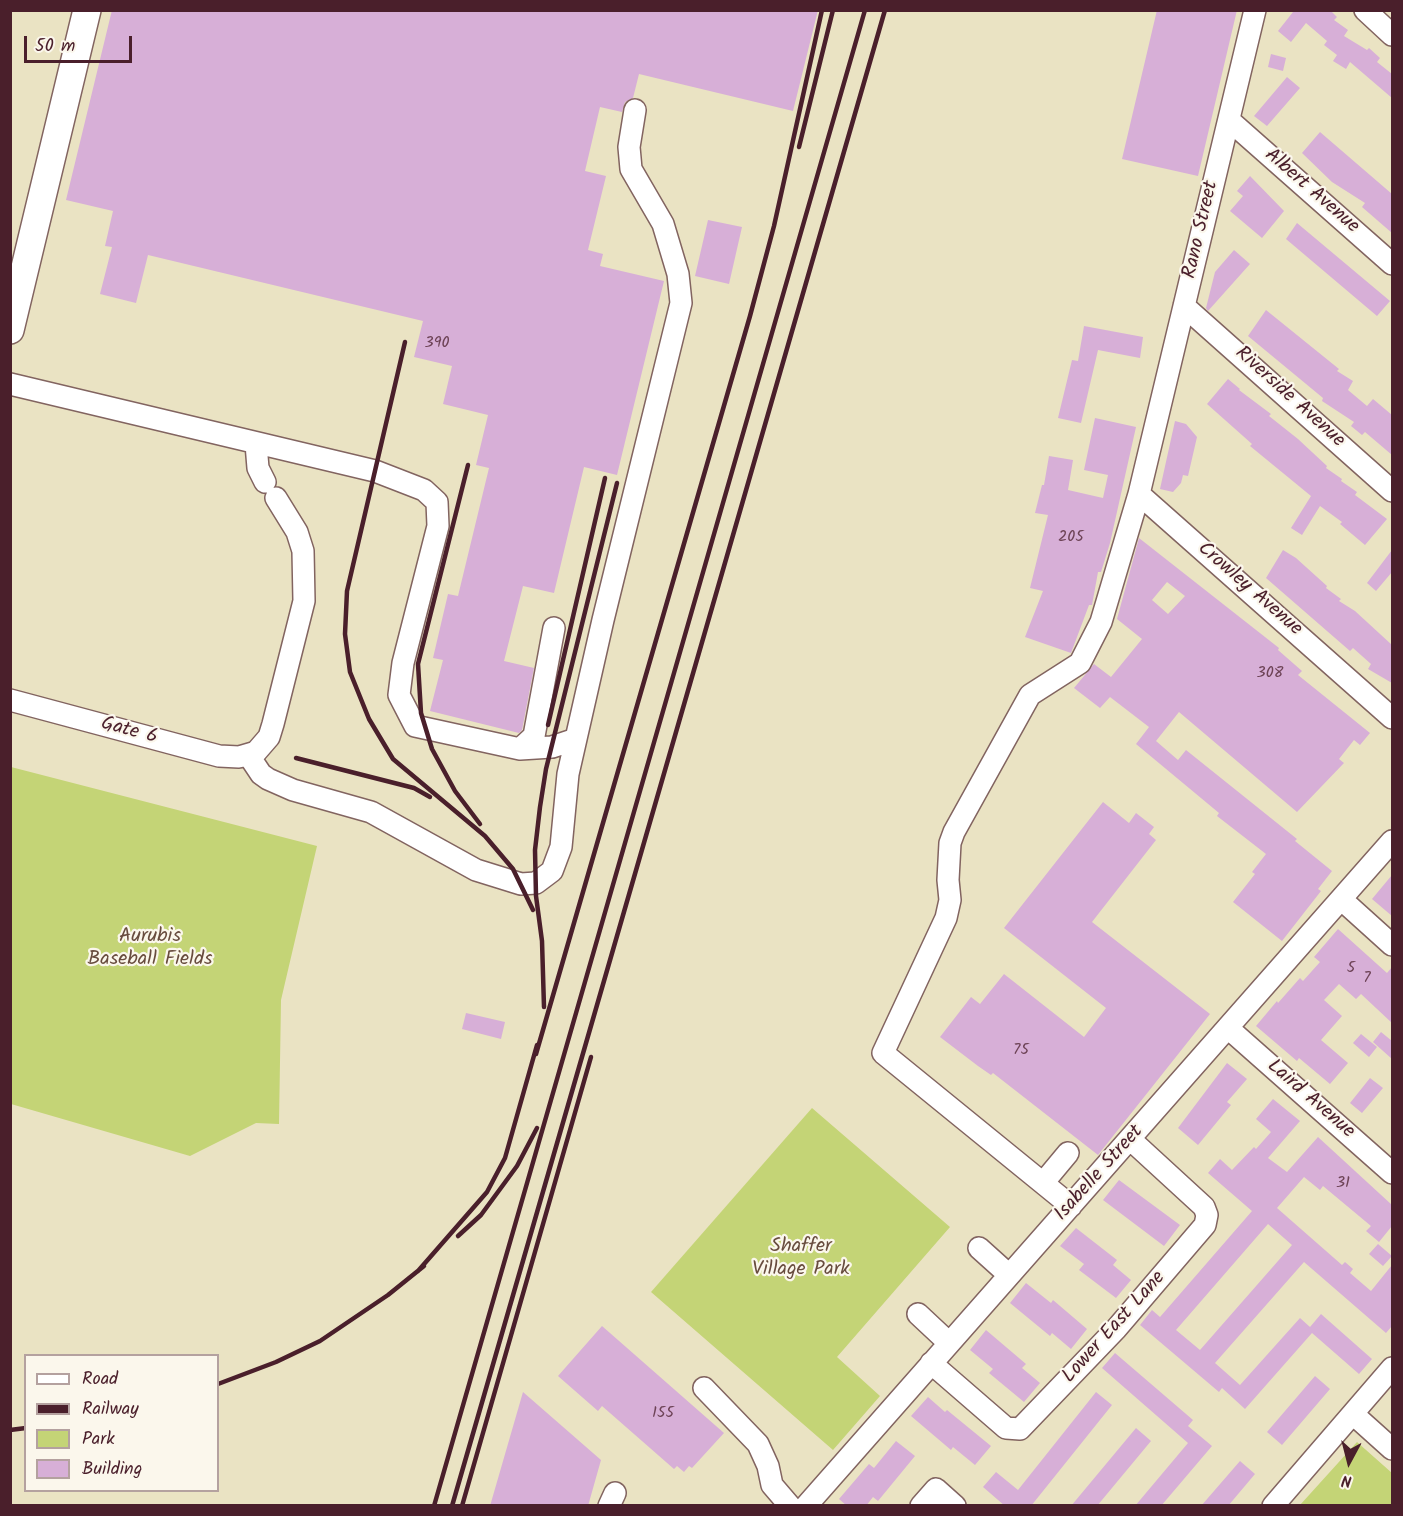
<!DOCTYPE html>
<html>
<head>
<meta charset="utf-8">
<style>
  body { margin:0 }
  #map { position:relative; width:1403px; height:1516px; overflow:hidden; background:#eae3c3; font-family:Kalam,sans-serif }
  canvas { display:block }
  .frame { position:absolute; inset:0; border:12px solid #4a1f2b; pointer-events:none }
  .legend { position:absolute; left:24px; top:1354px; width:195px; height:138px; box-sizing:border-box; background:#fbf7ec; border:2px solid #b4a19f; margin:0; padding:8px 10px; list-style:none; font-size:18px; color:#4a1f2b }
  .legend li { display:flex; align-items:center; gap:12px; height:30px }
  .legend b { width:30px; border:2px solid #b4a19f }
  .north { position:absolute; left:1319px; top:1432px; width:60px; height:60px; -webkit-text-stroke:4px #fbf7ec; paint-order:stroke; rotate:187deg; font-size:16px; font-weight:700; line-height:24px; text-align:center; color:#4a1f2b }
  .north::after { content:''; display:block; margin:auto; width:21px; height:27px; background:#4a1f2b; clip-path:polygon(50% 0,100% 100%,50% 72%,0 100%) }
  .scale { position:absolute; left:24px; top:36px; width:108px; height:27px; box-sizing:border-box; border:3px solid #4a1f2b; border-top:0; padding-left:8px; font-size:18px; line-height:21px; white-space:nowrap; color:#4a1f2b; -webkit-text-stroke:4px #fbf7ec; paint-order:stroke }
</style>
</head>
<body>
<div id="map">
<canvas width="1403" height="1516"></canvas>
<div class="frame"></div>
<ul class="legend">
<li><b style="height:8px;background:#fff"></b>Road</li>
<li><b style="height:8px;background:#4a1f2b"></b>Railway</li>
<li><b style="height:16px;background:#c4d476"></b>Park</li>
<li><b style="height:16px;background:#d7afd7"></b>Building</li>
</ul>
<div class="north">N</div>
<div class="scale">50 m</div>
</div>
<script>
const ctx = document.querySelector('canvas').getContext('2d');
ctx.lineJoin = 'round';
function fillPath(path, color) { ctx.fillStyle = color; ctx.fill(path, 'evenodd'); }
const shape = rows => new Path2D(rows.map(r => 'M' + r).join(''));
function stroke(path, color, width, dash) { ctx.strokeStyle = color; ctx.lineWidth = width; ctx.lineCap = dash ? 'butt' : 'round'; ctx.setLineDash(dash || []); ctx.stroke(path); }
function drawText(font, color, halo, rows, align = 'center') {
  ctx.font = font + ' Kalam,sans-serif'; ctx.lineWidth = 4.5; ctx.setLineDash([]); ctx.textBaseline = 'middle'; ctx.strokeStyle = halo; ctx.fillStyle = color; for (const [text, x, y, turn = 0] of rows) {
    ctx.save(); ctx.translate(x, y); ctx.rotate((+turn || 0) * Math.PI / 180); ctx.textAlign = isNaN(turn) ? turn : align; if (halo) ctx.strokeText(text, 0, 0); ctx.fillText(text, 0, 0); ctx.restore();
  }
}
fillPath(shape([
  [11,767,317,846,281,1000,279,1124,256,1123,190,1156,11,1104],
  [812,1108,950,1227,837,1357,880,1396,833,1450,651,1292],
  [1357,1442,1392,1473,1392,1505,1300,1505]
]), '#c4d476');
fillPath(shape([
  [112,10,818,10,793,111,639,74,633,98,625,102,622,112,600,107,585,171,606,176,588,250,603,254,600,266,664,281,617,475,584,467,554,593,523,586,504,661,534,668,522,730,519,733,430,711,443,660,433,658,448,594,458,596,489,468,476,465,488,415,443,404,452,366,414,357,423,321,148,255,136,303,100,294,112,247,105,246,113,211,66,200],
  [1157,10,1237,10,1198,176,1122,159],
  [1291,10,1330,10,1337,17,1334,20,1348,30,1344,36,1367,50,1369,48,1380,58,1377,62,1392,74,1392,98,1350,62,1346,69,1333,61,1337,55,1324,45,1327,41,1306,23,1291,42,1278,31,1293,12],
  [1271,54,1286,58,1283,71,1268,67],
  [1287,77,1300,88,1267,126,1254,116],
  [1320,132,1392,194,1392,233,1362,207,1365,203,1332,182,1302,153],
  [1250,176,1284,211,1262,238,1230,211,1243,196,1237,191],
  [708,220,742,227,729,284,695,276],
  [1297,223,1390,301,1377,316,1286,239],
  [1234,250,1250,264,1208,311,1206,308,1215,272],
  [1266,310,1339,369,1337,371,1353,381,1348,390,1367,406,1373,399,1392,415,1392,455,1365,432,1362,435,1351,426,1354,422,1322,401,1323,398,1248,336],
  [1084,326,1143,337,1140,358,1098,350,1081,423,1058,418,1072,360,1078,361],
  [1228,379,1240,389,1239,390,1271,414,1269,416,1298,439,1327,466,1326,468,1342,479,1341,481,1357,492,1355,495,1387,519,1365,545,1340,524,1342,522,1320,506,1302,535,1291,528,1311,496,1250,446,1252,444,1207,404],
  [1095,418,1136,427,1110,543,1101,572,1098,572,1092,605,1089,605,1071,653,1025,637,1043,591,1030,588,1048,515,1035,513,1042,485,1044,485,1049,456,1073,460,1068,490,1103,498,1108,475,1084,470],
  [1175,421,1186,424,1197,437,1188,476,1183,475,1181,483,1173,492,1160,489],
  [1139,538,1279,648,1278,650,1302,671,1298,675,1370,733,1360,745,1354,740,1339,759,1344,763,1297,812,1179,712,1156,741,1178,760,1186,750,1297,839,1295,841,1332,871,1318,889,1321,891,1282,941,1233,902,1255,874,1252,872,1266,854,1217,816,1219,813,1136,744,1149,727,1110,697,1100,708,1074,688,1094,664,1111,677,1142,639,1117,619],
  [1167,582,1185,596,1168,614,1152,600],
  [1283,550,1296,558,1327,586,1326,588,1341,599,1339,601,1355,611,1392,645,1392,683,1368,669,1371,664,1353,648,1350,651,1266,578],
  [1392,550,1392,572,1376,591,1367,583],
  [1103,802,1129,823,1136,813,1154,827,1149,834,1156,840,1092,922,1210,1014,1098,1155,993,1073,991,1075,978,1066,940,1037,971,997,980,1004,1004,974,1084,1037,1106,1008,1004,928],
  [1392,875,1392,916,1372,899],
  [1338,929,1387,973,1392,967,1392,1023,1361,994,1356,999,1339,984,1324,1000,1342,1016,1321,1040,1348,1063,1330,1084,1299,1058,1297,1061,1256,1026,1277,1001,1278,1003,1300,978,1303,981,1320,962,1314,957],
  [466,1013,505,1022,501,1039,462,1029],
  [1381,1032,1392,1041,1392,1059,1373,1042],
  [1361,1034,1377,1047,1369,1057,1353,1043],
  [1227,1063,1247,1079,1227,1102,1231,1105,1198,1145,1178,1128],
  [1370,1078,1383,1088,1362,1113,1350,1103],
  [1273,1099,1300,1121,1268,1158,1287,1172,1318,1137,1392,1205,1392,1226,1379,1242,1366,1231,1371,1226,1323,1186,1320,1190,1304,1177,1277,1208,1342,1265,1345,1262,1353,1269,1350,1273,1371,1291,1392,1265,1392,1326,1386,1333,1304,1262,1215,1363,1240,1385,1300,1318,1310,1327,1321,1314,1372,1359,1359,1374,1312,1333,1245,1409,1222,1388,1219,1392,1140,1325,1152,1310,1160,1317,1252,1211,1208,1173,1220,1159,1232,1170,1254,1147,1256,1149,1271,1132,1256,1119],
  [1268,1224,1292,1245,1200,1350,1176,1330],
  [1119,1180,1180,1225,1164,1246,1103,1200],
  [1076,1228,1117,1260,1113,1265,1131,1280,1116,1298,1079,1270,1084,1264,1060,1246],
  [1378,1244,1392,1256,1383,1266,1369,1254],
  [1026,1283,1051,1303,1053,1300,1087,1329,1071,1349,1052,1333,1050,1336,1010,1303],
  [602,1326,724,1433,692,1468,689,1466,684,1472,677,1466,674,1469,602,1406,598,1411,558,1376],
  [986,1330,1026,1364,1022,1368,1040,1383,1024,1402,989,1373,993,1369,970,1350],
  [1115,1353,1193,1420,1188,1426,1212,1446,1161,1506,1135,1506,1188,1443,1102,1368],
  [1315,1376,1330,1389,1282,1445,1267,1432],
  [523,1392,601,1460,588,1506,490,1506],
  [1096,1392,1112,1405,1031,1506,1005,1506,983,1487,996,1472,1018,1490],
  [928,1397,945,1412,947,1410,991,1446,975,1465,953,1447,951,1450,911,1416],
  [1136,1428,1151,1441,1097,1506,1071,1506],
  [896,1441,915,1456,878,1501,873,1497,866,1506,847,1506,839,1499,869,1464,874,1468],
  [1240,1461,1255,1474,1228,1506,1201,1506]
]), '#d7afd7');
const minor = shape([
  [1365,10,1392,35],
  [1229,120,1392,264],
  [1184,306,1392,491],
  [10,384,375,471,424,490,437,502,438,526,403,663,399,695,415,726,520,749,534,736,554,628],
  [256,444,258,468,265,482],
  [1139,494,1392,718],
  [10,700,219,756,239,757,256,752,269,737,273,724,304,601,303,551,297,532,276,498],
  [520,749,552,747,576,739],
  [249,756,261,774,268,779,293,790,371,812,476,870,521,884,536,883,552,871,561,847,568,774,603,620,681,303,678,274,663,224,631,169,629,147,635,110],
  [1341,899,1392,945],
  [1228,1028,1392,1173],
  [1043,1183,1068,1153],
  [1071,1206,883,1053,946,918,950,900,948,880,950,843,954,832,1030,695,1080,663,1101,622,1139,494,1255,10],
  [979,1248,1009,1275],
  [918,1314,949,1343],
  [931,1363,1006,1428,1020,1429,1116,1329,1205,1225,1207,1215,1204,1207,1131,1140],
  [704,1388,758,1444,768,1466,772,1485,790,1506],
  [1353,1414,1392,1449],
  [609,1506,615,1493],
  [806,1506,1392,841],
  [921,1506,936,1489,955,1506],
  [1273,1506,1392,1368]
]);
const major = shape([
  [10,330,87,10]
]);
stroke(minor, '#826460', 24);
stroke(major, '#826460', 30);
stroke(minor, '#fff', 21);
stroke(major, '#fff', 27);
stroke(shape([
  [799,147,833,10],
  [405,342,347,591,345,634,350,672,369,719,393,759,485,836,513,869,533,910],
  [468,465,418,664,421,713,432,749,455,791,480,824],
  [548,725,605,478],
  [296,758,414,788,430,797],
  [544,1007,542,941,536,896,535,850,540,807,546,769,617,483],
  [536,1054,750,316,774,226,822,10],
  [458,1236,481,1215,517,1166,537,1128],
  [418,1271,487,1192,505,1158,537,1045],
  [218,1384,276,1362,320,1341,388,1295,424,1266],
  [10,1430,26,1428],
  [434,1506,865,10],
  [452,1506,885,10],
  [462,1506,591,1057]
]), '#4a1f2b', 4.5);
drawText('16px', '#6d4356', null, [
  ["390",437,344],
  ["205",1071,538],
  ["308",1270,674],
  ["5",1351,969],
  ["7",1367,979],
  ["75",1021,1051],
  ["31",1343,1184],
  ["155",663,1414]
]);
drawText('20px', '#4a1f2b', '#fbf7ec', [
  ["Albert Avenue",1311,192,41],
  ["Rano Street",1202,230,-77],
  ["Riverside Avenue",1289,398,42],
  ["Crowley Avenue",1249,590,41],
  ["Gate 6",129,732,15],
  ["Laird Avenue",1310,1100,41],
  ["Isabelle Street",1100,1174,-48],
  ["Lower East Lane",1115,1328,-48]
]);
drawText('20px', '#684c3e', '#fbf7ec', [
  ["Aurubis",150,938],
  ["Baseball Fields",150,961],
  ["Shaffer",801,1248],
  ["Village Park",801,1271]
]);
</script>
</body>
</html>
